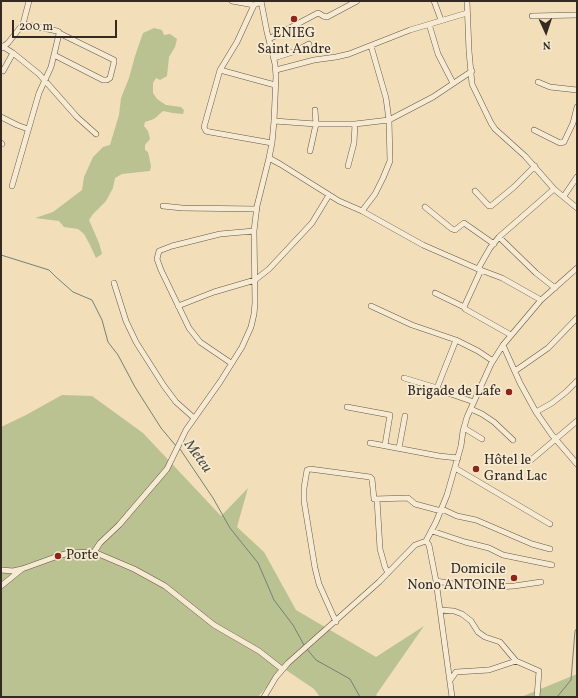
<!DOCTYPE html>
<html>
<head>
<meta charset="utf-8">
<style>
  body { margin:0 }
  #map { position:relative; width:578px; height:698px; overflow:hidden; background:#f2dfb9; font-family:Vollkorn,serif }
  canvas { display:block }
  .frame { position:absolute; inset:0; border:2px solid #342a21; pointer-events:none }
  .north { position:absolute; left:526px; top:12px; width:40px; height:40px; -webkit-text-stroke:3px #f7ead2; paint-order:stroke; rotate:177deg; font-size:11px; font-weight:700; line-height:16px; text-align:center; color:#342a21 }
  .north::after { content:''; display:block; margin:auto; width:14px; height:18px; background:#342a21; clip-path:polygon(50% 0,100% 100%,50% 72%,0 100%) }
  .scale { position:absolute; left:12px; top:20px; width:105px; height:18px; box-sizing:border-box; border:2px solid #342a21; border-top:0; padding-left:5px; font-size:12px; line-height:14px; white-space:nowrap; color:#342a21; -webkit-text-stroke:3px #f7ead2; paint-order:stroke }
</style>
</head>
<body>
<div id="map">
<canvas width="578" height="698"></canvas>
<div class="frame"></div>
<div class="north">N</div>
<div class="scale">200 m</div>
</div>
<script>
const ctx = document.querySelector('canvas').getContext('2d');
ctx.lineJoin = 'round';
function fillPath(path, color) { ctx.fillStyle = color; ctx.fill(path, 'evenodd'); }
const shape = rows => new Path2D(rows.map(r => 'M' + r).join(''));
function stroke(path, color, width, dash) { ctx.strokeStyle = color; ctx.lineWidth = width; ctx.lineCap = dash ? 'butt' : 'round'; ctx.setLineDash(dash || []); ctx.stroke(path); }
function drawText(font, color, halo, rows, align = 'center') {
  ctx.font = font + ' Vollkorn,serif'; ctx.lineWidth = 3.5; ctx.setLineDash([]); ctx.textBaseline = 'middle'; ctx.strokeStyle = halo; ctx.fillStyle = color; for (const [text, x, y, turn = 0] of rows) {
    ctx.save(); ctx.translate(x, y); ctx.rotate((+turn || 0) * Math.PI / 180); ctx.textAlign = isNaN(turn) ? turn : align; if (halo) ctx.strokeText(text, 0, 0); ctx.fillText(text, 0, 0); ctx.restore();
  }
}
fillPath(shape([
  [154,28,162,30,164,35,170,34,177,39,175,47,169,57,167,76,160,80,156,78,153,83,153,93,157,99,166,105,181,107,184,110,183,114,173,113,163,111,154,119,145,122,144,126,148,131,150,139,145,145,145,150,148,152,151,166,150,171,122,174,115,178,113,188,106,201,93,214,89,220,99,243,102,254,96,258,90,245,84,234,78,229,64,227,59,221,35,218,53,212,82,190,84,177,93,157,103,147,110,145,119,115,121,98,129,78,135,56,143,33],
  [62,395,92,396,143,433,221,516,248,488,237,527,264,552,296,610,376,657,424,626,376,695,378,697,320,697,314,689,283,668,258,697,1,697,1,427,26,415],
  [577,674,577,697,521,697]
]), '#b9c290');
stroke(shape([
  [1,255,49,270,56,277,73,292,92,300,102,320,108,342,118,355,135,387,161,428,176,446],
  [180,449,213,498,230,528,258,563,274,600,293,625,304,645],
  [307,649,316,660,350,679,360,697],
  [557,697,571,680,575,631,577,628]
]), '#728278', 1);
const minor = shape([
  [232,1,254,5,261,2],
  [434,1,441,20],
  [467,1,469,51,472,84,491,123,495,129,525,156,554,189,577,208],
  [254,5,237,42,220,70,204,127,206,131,210,132,272,143],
  [532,16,577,15],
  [429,24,438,54,453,83],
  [269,39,318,13,320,14,323,16,327,17,357,1],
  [2,46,13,53,3,71],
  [1,48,8,43,23,24,29,1],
  [13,53,39,74,77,117,96,134],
  [54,55,103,80,107,80,110,78,114,62,114,60,106,56,59,33],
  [274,58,296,51,309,44],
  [220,70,275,85],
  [276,70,314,60,336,57,349,54,410,30,467,13],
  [538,82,550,87,577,90],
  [1,117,17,125,28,129],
  [274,121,316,124,355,124,389,120,433,97,472,71],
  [534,130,560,143,564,142,573,123,577,107],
  [1,143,2,144],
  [310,151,316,124,315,110],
  [269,158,280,164,339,201,362,211,423,245,478,269],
  [348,166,354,143,355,124],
  [12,186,39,93,51,67,59,34,59,32,57,31,23,24],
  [475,191,489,206,491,206,514,187,535,166],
  [564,196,577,177],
  [163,206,182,208,257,209],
  [425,207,452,229,455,230,464,223,494,244],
  [362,211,375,194,383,178,390,161,389,120,386,98,371,46],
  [499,237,536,273,555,288],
  [481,270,464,307,465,309,511,335],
  [114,283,126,321,136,342,164,386,176,402,194,418],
  [435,293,464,307],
  [541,300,502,278,478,269,490,248,499,237,554,189],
  [178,306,214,292,255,280,269,269,312,223,329,195],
  [371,306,412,325,456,340,478,351,493,361],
  [503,345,520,383,536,412,552,435,577,464],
  [231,363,200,342,189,328,161,270,157,259,159,251,172,246,220,234,254,231],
  [515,371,548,348,577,318],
  [404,378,437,388,439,390,474,402],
  [437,388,456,340],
  [347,407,390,415,385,445],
  [471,409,482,414,494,422,513,440],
  [536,412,552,403,566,392,577,381],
  [464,428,482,439],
  [370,443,439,456,458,458],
  [399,448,405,416],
  [531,460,577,421],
  [455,468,550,524],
  [377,499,380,549,385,567,388,573],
  [442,509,457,516,476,520,532,544,550,549],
  [432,531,465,542,489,548,503,555,552,565],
  [426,541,436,522,447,495,461,446,463,431,467,417,491,364,503,345,541,300,577,268],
  [426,541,429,545,436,581,452,697],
  [94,552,100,543,119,525,167,469,186,430,220,382,242,347,251,327,254,314,255,303,254,231,257,206,269,158,272,143,274,121,276,76,275,64,267,32,261,1],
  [1,570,13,571,22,569,58,556,69,553,94,552,134,569,165,586,214,625,259,651,282,669],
  [436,581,460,585,497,587,514,586,541,582],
  [1,586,22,569],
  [440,610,454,611,462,614,471,621,478,632,485,637,500,642,516,661,539,671,537,697],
  [336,622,319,584,315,568,304,501,304,488,307,470,310,469,370,477,372,479,374,499,408,498,415,504,441,511],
  [451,679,456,672,489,670,516,661],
  [264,697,276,677,288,663,379,582,415,545,426,541]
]);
stroke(minor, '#645747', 6);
stroke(minor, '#f7ead2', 5);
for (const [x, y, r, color] of [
  [294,19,4,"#8f2418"],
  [509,392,4,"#8f2418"],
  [476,469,4,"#8f2418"],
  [58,556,4,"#8f2418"],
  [514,578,4,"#8f2418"]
]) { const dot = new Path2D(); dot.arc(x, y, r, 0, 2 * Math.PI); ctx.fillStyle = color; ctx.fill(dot); stroke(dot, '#f7ead2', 1.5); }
drawText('14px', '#342a21', '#f7ead2', [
  ["ENIEG",294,34,"center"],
  ["Saint Andre",294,50,"center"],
  ["Brigade de Lafe",501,392],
  ["Hôtel le",484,461,"left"],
  ["Grand Lac",484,477,"left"],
  ["Porte",66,556,"left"],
  ["Domicile",506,570],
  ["Nono ANTOINE",506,586]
], 'right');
drawText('italic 15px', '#4e4e45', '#f7ead2', [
  ["Meteu",197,457,54]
]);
</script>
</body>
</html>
